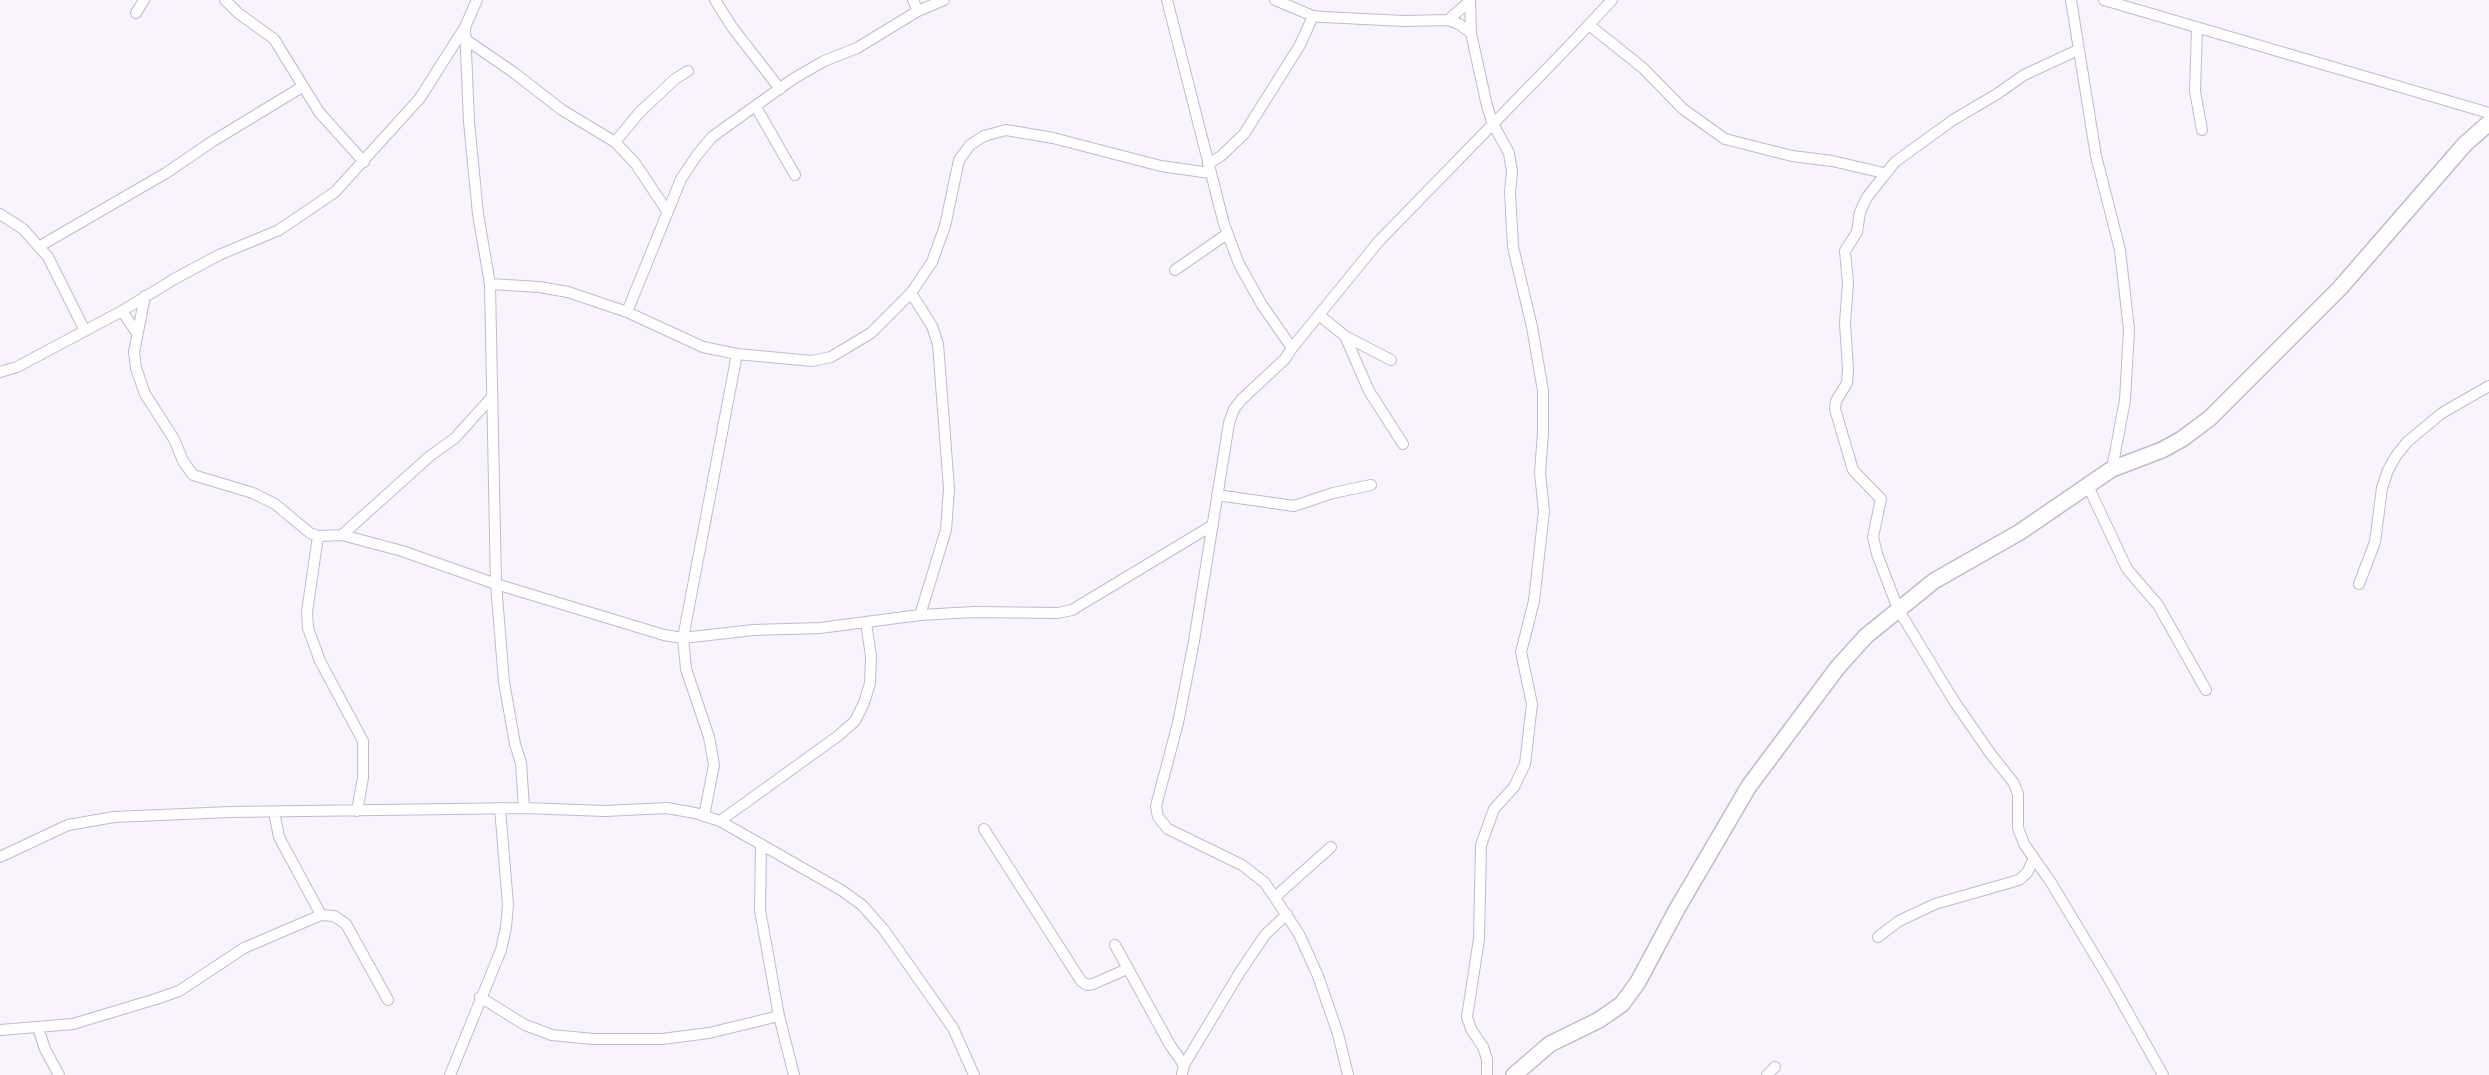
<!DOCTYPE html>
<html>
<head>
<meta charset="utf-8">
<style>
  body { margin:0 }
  canvas { display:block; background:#f8f3ff }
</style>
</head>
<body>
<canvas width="2489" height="1075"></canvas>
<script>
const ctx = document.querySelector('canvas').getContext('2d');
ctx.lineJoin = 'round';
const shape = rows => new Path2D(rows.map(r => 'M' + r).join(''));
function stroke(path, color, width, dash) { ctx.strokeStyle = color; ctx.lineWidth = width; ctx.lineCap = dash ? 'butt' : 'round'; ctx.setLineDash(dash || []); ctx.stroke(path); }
const street = shape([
  [225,0,238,13,274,39,319,112,364,162],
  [715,0,732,27,780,89],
  [913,0,918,11],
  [1167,0,1224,224,1239,264,1262,305,1292,348],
  [1275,0,1313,16,1323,17,1404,21,1448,20,1459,24,1471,33,1487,106,1493,124,1509,153,1512,172,1510,192,1513,247,1532,327,1543,391,1543,433,1540,473,1544,511,1534,601,1521,652,1532,704,1525,764,1514,787,1494,809,1481,845,1479,939,1467,1017,1471,1029,1483,1047,1487,1059,1487,1075],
  [1470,0,1471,33],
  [2071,0,2096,156,2120,250,2129,330,2125,400,2112,469],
  [2104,0,2489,113],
  [136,13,144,0],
  [1448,20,1470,1],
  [1589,25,1643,68,1683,109,1725,139,1792,156,1832,161,1884,173],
  [465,27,469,122,478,214,490,284,496,584,504,682,515,744,521,763,524,808],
  [2197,28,2195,91,2202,130],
  [465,39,513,72,562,110,615,142,635,163,667,211],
  [2078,50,2024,75,1997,94,1953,120,1895,162,1867,197,1860,212,1857,232,1845,251,1848,283,1845,323,1848,369,1847,383,1836,401,1835,409,1853,470,1881,499,1873,537,1877,554,1898,609,1954,701,1990,753,2013,782,2018,794,2018,828,2024,844,2050,881,2109,979,2163,1075],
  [756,107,795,175],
  [615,142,639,113,675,79,688,71],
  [1208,164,1221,156,1244,134,1300,45,1313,16],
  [0,214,23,229,48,257,85,331],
  [40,246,166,173,213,141,302,87],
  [1175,270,1227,234],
  [490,284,539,287,568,292,627,312,703,347,737,354,812,361,831,357,871,333,911,293,932,262,945,226,959,160,970,145,984,136,1006,130,1053,138,1161,166,1210,173],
  [911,293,932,326,938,344,949,489,946,530,920,615],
  [145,296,134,352,136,368,145,394,174,439,183,461,193,475,253,493,275,504,310,533,318,536,342,535,402,551,496,584,664,635,683,638,753,630,820,628,920,615,974,612,1058,613,1072,610,1213,525],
  [122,311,137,333],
  [627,312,681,179,697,155,712,137,793,79,824,61,857,48,918,11,944,0],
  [1319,315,1345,336,1369,391,1403,444],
  [1345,336,1391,360],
  [0,372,17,367,122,311,176,278,219,255,279,230,335,192,420,98,465,27,477,0],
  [2087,484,2127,569,2158,605,2206,690],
  [1217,495,1294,506,1333,493,1371,485],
  [342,535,430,456,455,438,491,398],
  [318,536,307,612,308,628,320,661,363,741,363,778,357,811],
  [2359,584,2375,542,2382,488,2388,470,2396,456,2407,442,2442,413,2489,386],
  [274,812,279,837,321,915],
  [704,816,714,765,709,737,686,669,683,638,737,354],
  [720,821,838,736,855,721,864,703,870,683,871,656,866,623],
  [984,829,1081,981,1087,985,1093,984,1127,969],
  [761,844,760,910,779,1016,794,1075],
  [0,857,68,825,114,817,230,812,524,808,605,811,667,808,695,813,720,821,841,890,862,905,884,930,953,1028,974,1075],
  [1275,897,1331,847],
  [1878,937,1899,921,1935,904,2019,880,2027,873,2034,858],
  [1115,945,1170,1045,1184,1065],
  [480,997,525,1025,552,1035,593,1039,662,1039,709,1033,779,1016],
  [38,1028,45,1049,59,1075],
  [0,1030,73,1024,156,999,179,991,244,948,321,915,334,916,346,924,388,1000],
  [450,1075,501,950,506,927,508,905,500,808],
  [1182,1075,1184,1065,1240,972,1265,935,1287,914],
  [1348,1075,1338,1034,1318,976,1299,934,1265,883,1242,865,1168,829,1158,817,1156,806,1178,723,1194,641,1229,423,1234,409,1242,399,1285,359,1292,348,1379,241,1570,45,1612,0],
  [1767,1075,1775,1067]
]);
const secondary = shape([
  [1514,1075,1550,1044,1599,1020,1622,1004,1638,982,1677,909,1749,786,1838,667,1866,636,1934,581,2020,532,2112,469,2162,450,2182,439,2210,418,2340,288,2465,144,2489,123]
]);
stroke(street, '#c1bacc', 12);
stroke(secondary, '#c1bacc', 18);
stroke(street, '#fff', 10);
stroke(secondary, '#fff', 15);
</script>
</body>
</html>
